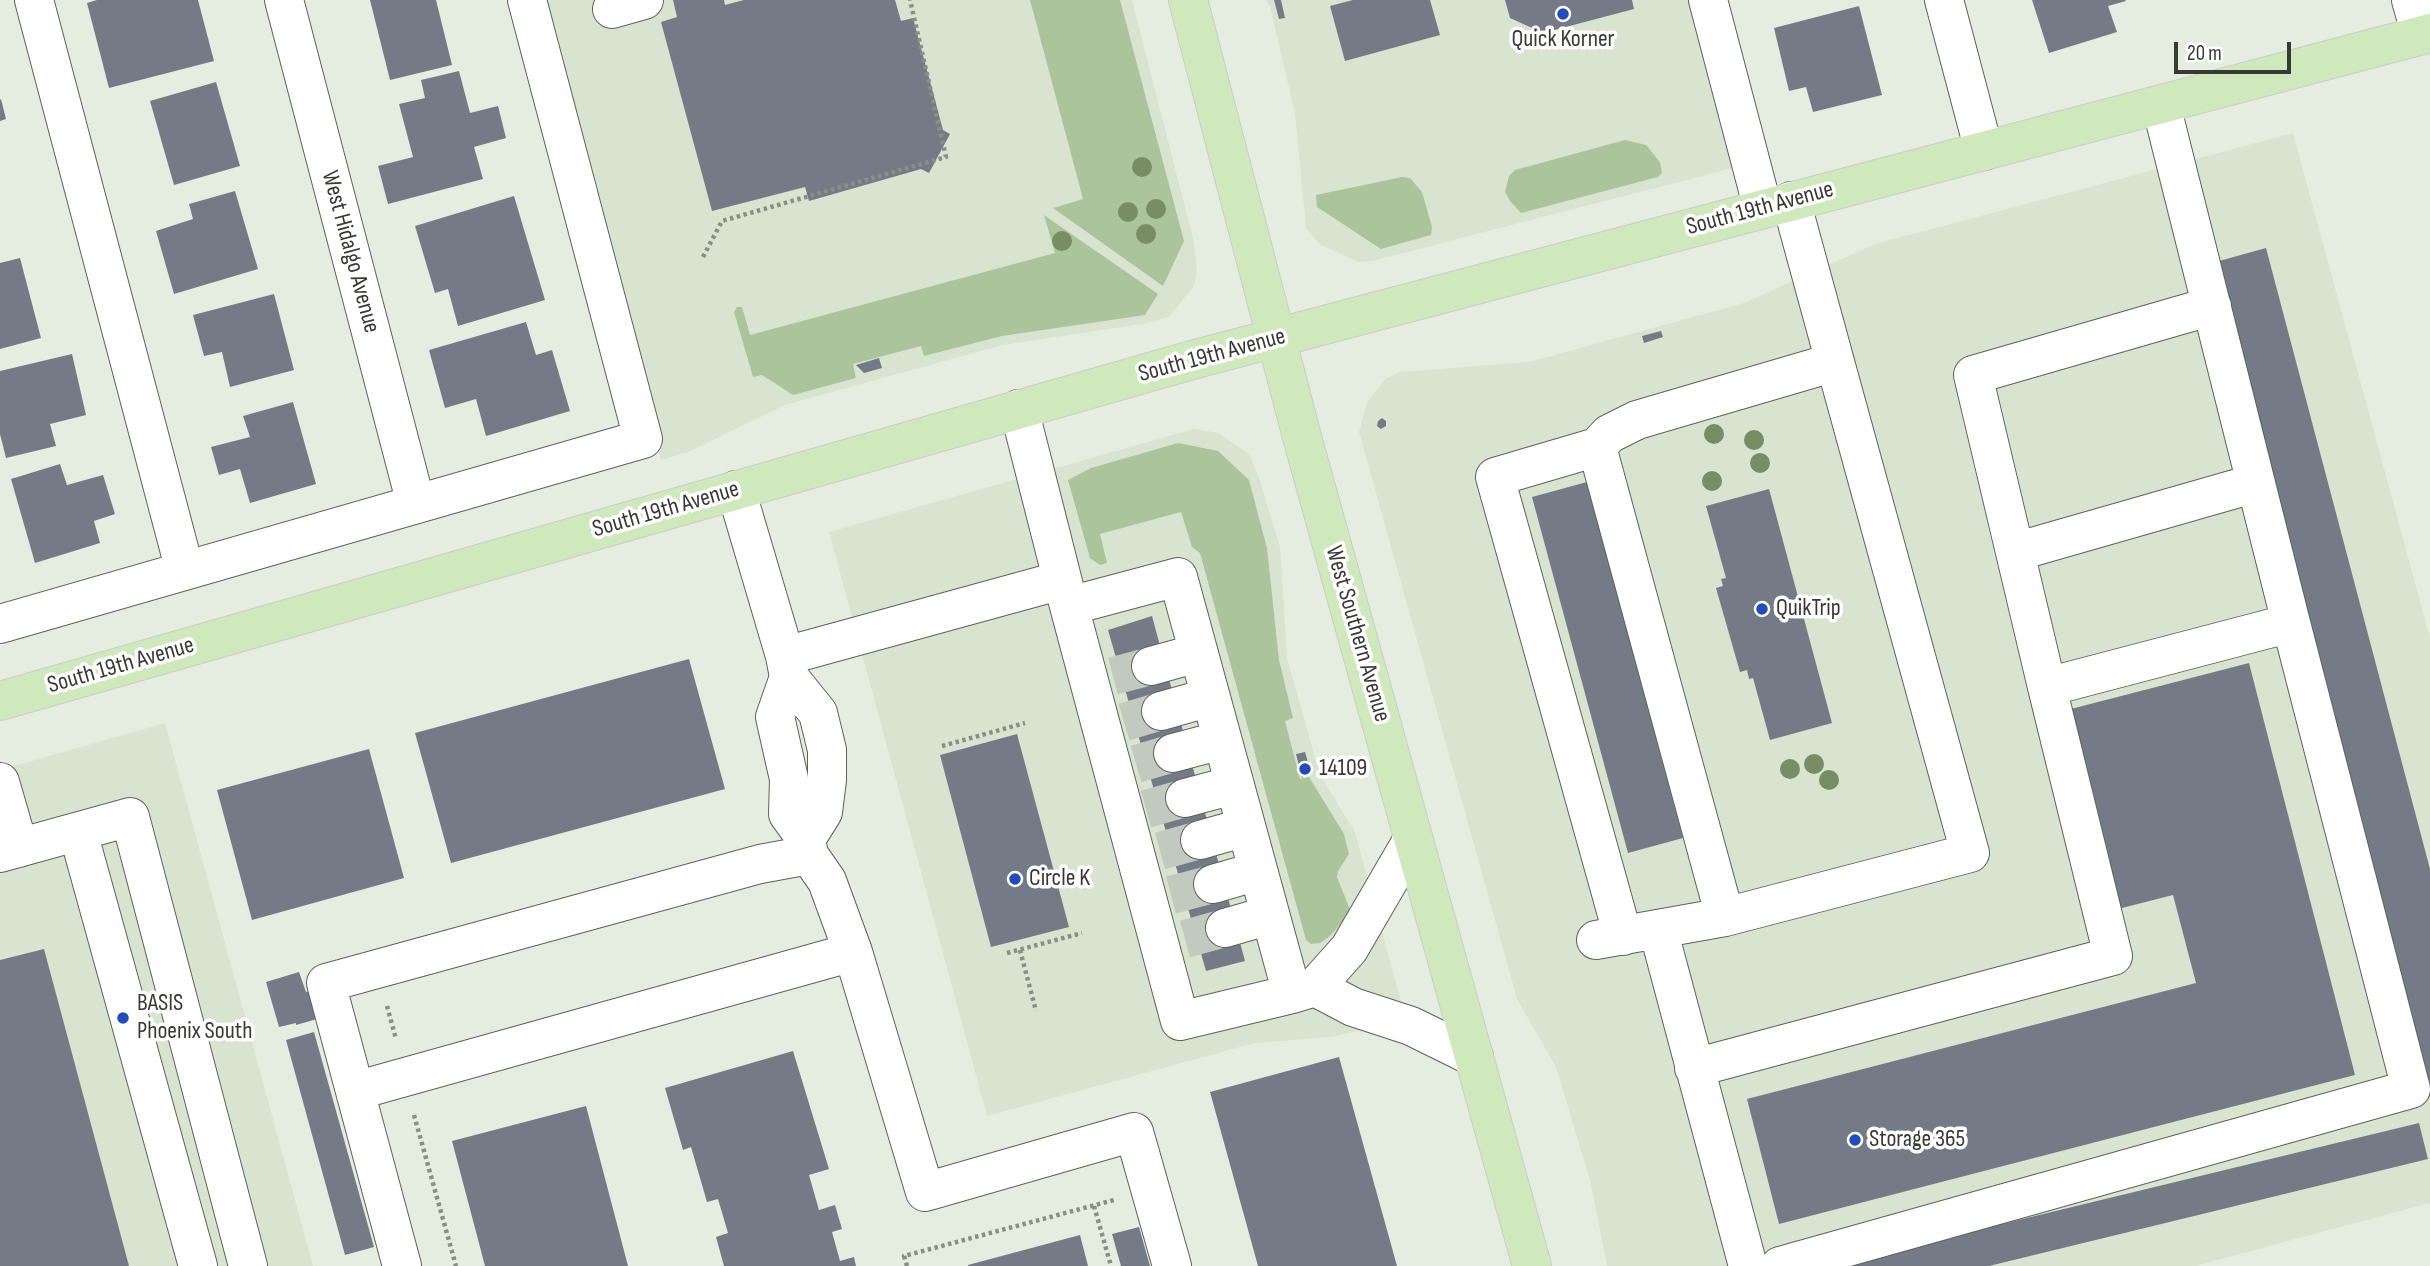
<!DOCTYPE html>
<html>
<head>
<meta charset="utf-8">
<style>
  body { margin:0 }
  #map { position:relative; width:2430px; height:1266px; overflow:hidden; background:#e5ede0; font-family:"Sofia Sans Condensed",sans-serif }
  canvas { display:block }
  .scale { position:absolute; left:2174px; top:42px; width:117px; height:32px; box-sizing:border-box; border:4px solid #363934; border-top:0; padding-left:9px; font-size:21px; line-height:24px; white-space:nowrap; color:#363934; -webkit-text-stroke:5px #fff; paint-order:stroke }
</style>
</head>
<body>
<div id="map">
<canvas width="2430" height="1266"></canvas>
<div class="scale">20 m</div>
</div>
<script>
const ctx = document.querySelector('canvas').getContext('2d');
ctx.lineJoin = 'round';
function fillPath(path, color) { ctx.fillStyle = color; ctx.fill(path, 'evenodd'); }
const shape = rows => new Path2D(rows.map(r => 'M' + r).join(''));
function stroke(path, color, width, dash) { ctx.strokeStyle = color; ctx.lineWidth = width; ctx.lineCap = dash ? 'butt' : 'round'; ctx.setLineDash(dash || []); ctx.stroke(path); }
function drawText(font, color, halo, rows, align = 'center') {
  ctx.font = font + ' "Sofia Sans Condensed",sans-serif'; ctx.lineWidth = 7; ctx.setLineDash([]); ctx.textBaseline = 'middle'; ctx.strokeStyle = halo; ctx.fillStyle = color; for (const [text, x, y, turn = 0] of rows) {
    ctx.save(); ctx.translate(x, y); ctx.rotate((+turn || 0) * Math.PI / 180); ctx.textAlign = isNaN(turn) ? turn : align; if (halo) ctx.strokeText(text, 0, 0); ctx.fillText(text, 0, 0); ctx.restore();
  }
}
fillPath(shape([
  [541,0,1132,0,1194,242,1197,271,1194,286,1169,317,1142,324,1003,345,785,405,688,452,661,460],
  [1266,0,1693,0,1737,167,1372,261,1358,262,1319,244,1306,227,1295,114,1270,6],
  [2293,133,2430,638,2430,1203,2195,1266,1607,1266,1591,1184,1556,1067,1517,999,1359,432,1367,402,1385,379,1400,372,1529,362,1744,303,1875,244],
  [1194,429,1219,433,1249,454,1259,478,1280,547,1287,658,1320,775,1355,832,1406,1020,1331,1037,1255,1043,987,1116,829,532],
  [165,723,313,1266,0,1266,0,770]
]), '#d8e4d0');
fillPath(shape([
  [1030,0,1120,0,1184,241,1163,286,1053,208,1083,199],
  [1625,140,1646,145,1660,162,1662,173,1658,177,1521,213,1510,201,1505,192,1509,176,1515,170],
  [1402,177,1410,178,1422,192,1432,227,1431,235,1381,249,1317,207,1316,195],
  [1044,215,1158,294,1145,315,1002,336,924,356,921,346,853,364,856,378,793,395,762,375,753,377,734,312,737,307,742,307,750,335,1055,253],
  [1178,443,1218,451,1249,480,1267,548,1279,660,1293,718,1285,721,1300,779,1309,777,1344,834,1349,854,1338,871,1337,877,1351,912,1330,936,1320,943,1311,944,1306,940,1200,553,1192,547,1181,512,1100,534,1107,563,1100,565,1090,558,1068,480,1091,468]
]), '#acc49b');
fillPath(shape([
  [97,0,198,0,214,61,109,88,87,3],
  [370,0,436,0,452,65,390,80],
  [673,0,724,0,725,5,744,0,895,0,901,21,913,18,943,130,950,134,929,173,921,169,809,201,805,187,712,211,661,22,677,17],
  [1274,0,1281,0,1285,18,1279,19],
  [1353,0,1430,0,1440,35,1345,61,1330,6],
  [1505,0,1632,0,1634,9,1543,33,1510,18],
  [2032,0,2125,0,2126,1,2108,6,2117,32,2049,53],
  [1859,6,1882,95,1813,112,1806,87,1789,91,1774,28],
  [459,71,470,113,498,106,506,138,474,147,483,179,388,204,378,166,413,157,399,104,425,98,421,80],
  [216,82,240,166,174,185,150,101],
  [1,99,6,119,0,121,0,100],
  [235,191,258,269,174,294,156,231,193,219,189,204],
  [514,196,545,300,458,326,448,289,435,293,415,226],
  [2266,248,2430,869,2430,1085,2212,263],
  [20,258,41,338,0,349,0,263],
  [274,294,294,370,230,387,222,352,204,356,193,315],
  [526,322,536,355,552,350,570,411,486,436,476,399,445,408,429,350],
  [1661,331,1663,337,1644,343,1642,336],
  [72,354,86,415,50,424,56,446,6,458,0,434,0,371],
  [879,358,882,368,864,373,856,365],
  [293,402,316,484,250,503,240,469,219,475,211,447,250,437,243,416],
  [1382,418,1386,421,1386,426,1381,429,1377,426,1378,421],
  [60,464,67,485,103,475,115,514,94,521,100,543,35,563,11,479],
  [1587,482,1683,838,1628,853,1532,497],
  [1769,489,1832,723,1770,740,1753,678,1749,679,1747,670,1740,672,1716,588,1723,586,1721,579,1726,578,1706,506],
  [1152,616,1245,961,1206,971,1108,630],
  [689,659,725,789,451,863,415,733],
  [2249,663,2355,1075,1779,1224,1747,1099,2196,983,2173,895,2118,909,2067,710],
  [1017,734,1069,927,991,947,940,755],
  [369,749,404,878,252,920,217,790],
  [1305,752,1310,769,1302,778,1296,754],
  [44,949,129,1266,0,1266,0,960],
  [299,972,306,992,309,991,317,1019,296,1025,296,1023,279,1027,266,982],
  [314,1032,374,1247,345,1255,286,1040],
  [793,1051,829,1169,809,1175,819,1210,835,1205,842,1229,832,1232,840,1261,854,1257,856,1266,724,1266,716,1237,728,1233,718,1199,707,1202,691,1147,683,1150,665,1088],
  [1339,1057,1397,1266,1258,1266,1210,1092],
  [586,1106,628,1266,485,1266,452,1141],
  [2419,1123,2428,1159,1989,1266,1846,1266,1845,1262],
  [1139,1227,1150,1266,1121,1266,1112,1234],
  [1080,1235,1088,1266,968,1266,968,1265]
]), '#747b87');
stroke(shape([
  [1113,676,1151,666],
  [1124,722,1161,711],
  [1136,764,1173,753],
  [1146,809,1185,798],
  [1160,851,1200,840],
  [1171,895,1213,884],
  [1185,939,1225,928]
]), '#c2c9be', 38, [38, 19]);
const minor = shape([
  [34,0,185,571],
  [284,0,416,504],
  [1708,0,1763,209],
  [1944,0,1984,151],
  [2411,0,2421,35],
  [612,9,644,0],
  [2161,105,2291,623],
  [1791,201,1835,362],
  [1019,409,1069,606,1178,577,1292,994,1180,1021,1069,606],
  [1597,447,1495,477,1623,936],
  [736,490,785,656,789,677],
  [2015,552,2256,483],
  [0,624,643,439,527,0],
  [785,656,1062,580],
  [1151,666,1198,653],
  [2047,687,1973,375,2212,306],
  [1161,711,1211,697],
  [1173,753,1222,740],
  [0,782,19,848],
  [1185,798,1234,785],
  [78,832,198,1266],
  [806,839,823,812,827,780,827,750,818,713,789,677,775,717,789,779,788,814,806,839,809,855,827,881,853,952,925,1192,1134,1132,1172,1266],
  [1200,840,1246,827],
  [0,853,130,817,248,1266],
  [1213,884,1258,871],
  [1225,928,1270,915],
  [1658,929,1748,1266],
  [1596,940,1725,917,1970,853,1835,362,1637,420,1609,434,1597,447,1725,917],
  [1315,987,1353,1007,1411,1026,1474,1057],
  [1292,994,1315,987,1349,949,1413,839],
  [1694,1068,2113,956,2047,687,2291,623,2411,1089,1780,1266],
  [355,1091,853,952],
  [402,1266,326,983,760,864,809,855]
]);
const major = shape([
  [1188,0,1302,437,1532,1266],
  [0,701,1192,360,2430,33]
]);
stroke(minor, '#5c6358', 40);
stroke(major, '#cbccca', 40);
stroke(shape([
  [703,257,722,221,946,157,910,0],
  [942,746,1025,723],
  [1020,950,1036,1011],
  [1007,953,1082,933],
  [387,1006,396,1039],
  [414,1115,456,1266],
  [1094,1206,1111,1266],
  [907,1266,904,1256,1114,1200]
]), '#8a8f86', 4.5, [3.5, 3.5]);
stroke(minor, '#fff', 38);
stroke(major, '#cfe8bc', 38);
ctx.fillStyle = '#798d65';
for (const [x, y] of [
  [1142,167],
  [1156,209],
  [1128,212],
  [1146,234],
  [1062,241],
  [1714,434],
  [1754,440],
  [1760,463],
  [1712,481],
  [1814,764],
  [1790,769],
  [1829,780]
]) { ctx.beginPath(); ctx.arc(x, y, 10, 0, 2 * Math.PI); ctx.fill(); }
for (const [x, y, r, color] of [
  [1563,14,7,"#234bb9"],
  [1762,609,7,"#234bb9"],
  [1305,769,7,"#234bb9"],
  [1015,879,7,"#234bb9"],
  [123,1018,7,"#234bb9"],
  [1855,1140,7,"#234bb9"]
]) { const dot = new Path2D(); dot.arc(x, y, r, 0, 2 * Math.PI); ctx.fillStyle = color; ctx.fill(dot); stroke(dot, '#fff', 2.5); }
drawText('24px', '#363934', '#fff', [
  ["Quick Korner",1563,40,"center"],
  ["QuikTrip",1776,609],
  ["14109",1319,769],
  ["Circle K",1029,879],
  ["BASIS",137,1004],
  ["Phoenix South",137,1032],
  ["Storage 365",1869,1140]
], 'left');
drawText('24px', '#363934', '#fff', [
  ["South 19th Avenue",1760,209,-15],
  ["West Hidalgo Avenue",350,252,75],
  ["South 19th Avenue",1212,356,-15],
  ["South 19th Avenue",666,510,-16],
  ["West Southern Avenue",1357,634,74],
  ["South 19th Avenue",121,666,-16]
]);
</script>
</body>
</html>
